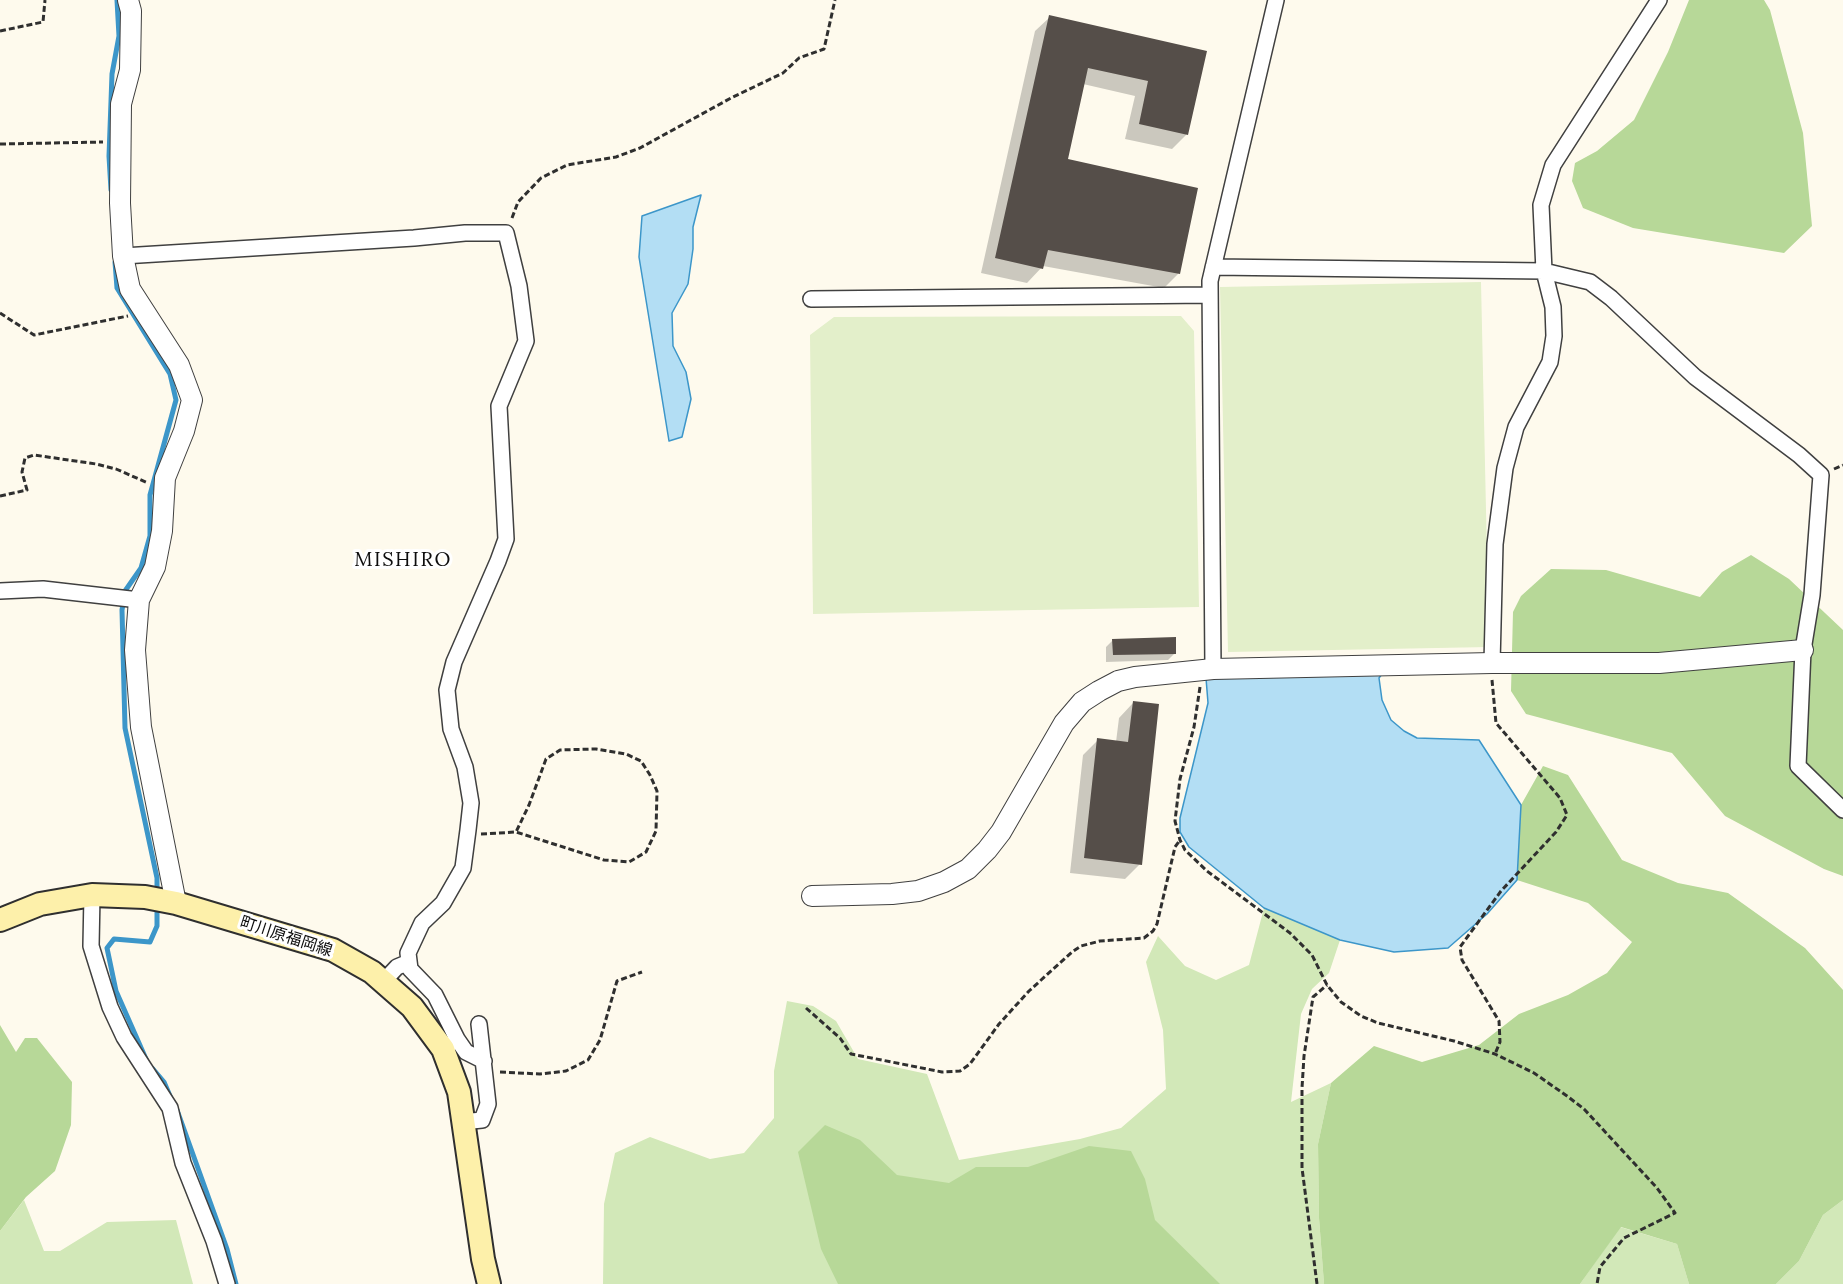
<!DOCTYPE html>
<html>
<head>
<meta charset="utf-8">
<style>
  body { margin:0 }
  canvas { display:block; background:#fefaed }
</style>
</head>
<body>
<canvas width="1843" height="1284"></canvas>
<script>
const ctx = document.querySelector('canvas').getContext('2d');
ctx.lineJoin = 'round';
function fillPath(path, color) { ctx.fillStyle = color; ctx.fill(path, 'evenodd'); }
const shape = rows => new Path2D(rows.map(r => 'M' + r).join(''));
function stroke(path, color, width, dash) { ctx.strokeStyle = color; ctx.lineWidth = width; ctx.lineCap = dash ? 'butt' : 'round'; ctx.setLineDash(dash || []); ctx.stroke(path); }
function drawText(font, color, halo, rows, align = 'center') {
  ctx.font = font + ' Lora,"Noto Sans JP",serif'; ctx.lineWidth = 6; ctx.setLineDash([]); ctx.textBaseline = 'middle'; ctx.strokeStyle = halo; ctx.fillStyle = color; for (const [text, x, y, turn = 0] of rows) {
    ctx.save(); ctx.translate(x, y); ctx.rotate((+turn || 0) * Math.PI / 180); ctx.textAlign = isNaN(turn) ? turn : align; if (halo) ctx.strokeText(text, 0, 0); ctx.fillText(text, 0, 0); ctx.restore();
  }
}
fillPath(shape([
  [1264,908,1340,940,1329,973,1312,989,1301,1014,1291,1102,1331,1083,1318,1144,1319,1218,1324,1284,603,1284,604,1204,615,1153,650,1137,710,1159,744,1153,774,1118,774,1071,787,1001,813,1006,836,1021,858,1059,927,1074,959,1160,1080,1139,1121,1128,1166,1089,1163,1030,1146,962,1158,936,1185,966,1216,980,1249,965],
  [24,1200,44,1251,60,1251,107,1222,176,1220,193,1284,0,1284,0,1231],
  [1843,1200,1843,1284,1776,1284,1799,1261,1823,1215],
  [1620,1227,1677,1244,1689,1284,1580,1284]
]), '#d2e8b8');
fillPath(shape([
  [1689,0,1764,0,1770,10,1803,133,1812,226,1784,253,1633,228,1583,208,1572,181,1575,163,1597,151,1634,120,1668,52],
  [1751,555,1789,579,1843,630,1843,876,1824,869,1725,816,1672,753,1526,714,1511,691,1513,612,1521,596,1551,569,1606,570,1700,597,1722,572],
  [1543,766,1568,775,1622,860,1678,883,1728,893,1805,948,1843,990,1843,1200,1823,1215,1799,1261,1776,1284,1689,1284,1677,1244,1621,1227,1580,1284,1324,1284,1319,1218,1318,1144,1331,1083,1374,1046,1422,1062,1479,1045,1519,1014,1568,995,1607,973,1632,942,1588,903,1517,880,1521,805],
  [0,1025,16,1052,25,1038,37,1038,72,1082,71,1125,55,1171,26,1197,0,1231],
  [825,1125,860,1140,897,1175,949,1183,976,1167,1028,1167,1089,1146,1131,1151,1145,1179,1155,1220,1220,1284,838,1284,821,1249,798,1152]
]), '#b7d898');
fillPath(shape([
  [1481,282,1489,647,1228,652,1220,287],
  [1181,316,1194,331,1199,607,813,614,810,335,834,317]
]), '#e3efca');
const water = shape([
  [701,195,693,227,693,249,688,284,672,313,673,346,686,372,691,399,682,437,669,441,639,257,642,216,701,195],
  [1385,670,1379,678,1382,700,1391,720,1404,731,1417,738,1479,740,1521,805,1517,880,1487,914,1448,948,1394,952,1340,940,1264,908,1189,847,1180,832,1180,818,1208,703,1206,678,1385,670]
]);
fillPath(water, '#b3def4');
stroke(water, '#3c96c9', 1.5);
fillPath(shape([
  [1050,17,1205,52,1186,135,1172,149,1125,139,1135,96,1083,84,1066,160,1196,189,1178,274,1164,288,1043,266,1027,283,981,273,1035,31],
  [1113,640,1175,653,1168,660,1106,662,1106,647],
  [1133,703,1140,864,1125,879,1070,873,1083,755,1098,740,1116,742,1119,718]
]), '#0003');
stroke(shape([
  [111,190,109,156,112,74,119,36,117,0],
  [115,262,117,288,170,374,176,400,150,495,150,536,141,568,125,591,122,610,125,728,157,878,157,893],
  [146,1059,116,991,107,948,114,939,150,942,157,926,157,905],
  [153,1069,164,1082,170,1096],
  [177,1110,227,1249,236,1284]
]), '#3c96c9', 5);
fillPath(shape([
  [1049,15,1207,51,1188,135,1139,124,1148,81,1088,68,1068,159,1198,188,1180,274,1048,250,1043,269,995,258],
  [1176,637,1176,654,1113,655,1112,639],
  [1133,701,1159,704,1142,865,1084,858,1097,738,1128,742]
]), '#554e49');
const minor = shape([
  [123,256,414,238,465,233,506,233,519,286,526,341,499,406,506,539,498,561,454,662,447,690,451,729,465,767,471,803,468,830,463,868,443,903,422,923,408,953,410,969,435,995,457,1039,443,1049],
  [1213,267,1544,271,1590,282,1611,298,1695,377,1799,455,1821,475,1812,595,1803,650,1798,766,1843,810],
  [811,299,1210,295],
  [0,591,43,589,139,600],
  [1492,663,1495,544,1505,468,1516,427,1550,362,1554,336,1553,307,1544,271,1541,205,1553,165,1659,0],
  [1213,669,1210,281,1276,0],
  [92,895,91,946,110,1007,124,1037,170,1108,183,1163,214,1241,227,1284],
  [383,982,397,967,409,962],
  [457,1039,466,1052,484,1061],
  [462,1122,482,1120,488,1104,479,1024]
]);
const tertiary = shape([
  [128,0,131,11,130,70,121,104,120,203,123,256,130,289,179,365,192,400,184,431,165,478,162,531,155,567,139,600,135,650,141,727,176,903],
  [812,896,892,894,918,891,944,882,968,869,987,850,1001,832,1064,723,1082,702,1099,691,1118,681,1135,677,1213,669,1492,663,1659,663,1803,650]
]);
const secondary = shape([
  [0,920,40,904,92,895,145,897,176,903,333,950,372,972,412,1007,443,1049,459,1092,483,1259,489,1284]
]);
stroke(minor, '#404040', 18);
stroke(tertiary, '#404040', 22);
stroke(secondary, '#2f2f2f', 26);
stroke(shape([
  [0,31,43,22,45,0],
  [0,144,103,142],
  [512,218,518,202,541,178,567,165,616,157,640,148,731,98,783,73,799,58,824,49,835,0],
  [0,313,34,335,128,316],
  [1834,469,1843,465],
  [0,496,27,490,22,472,25,458,34,455,96,464,116,469,148,483],
  [1492,680,1496,723,1560,798,1567,815,1556,832,1501,891,1460,947,1462,960,1499,1021,1500,1042,1495,1054],
  [1200,687,1194,727,1180,779,1175,821,1180,840,1185,850,1207,871,1290,933,1312,955,1327,985,1341,1002,1361,1016,1378,1023,1454,1041,1495,1054,1534,1073,1567,1096,1584,1109,1657,1188,1675,1213,1624,1238,1600,1267,1597,1284],
  [481,834,516,832,604,860,629,862,646,852,656,831,657,791,650,775,641,761,626,754,596,749,560,750,546,759,529,805,516,832],
  [806,1008,840,1038,851,1054,942,1072,960,1071,970,1064,999,1024,1029,991,1072,952,1081,946,1100,941,1144,938,1153,931,1157,924,1175,847,1180,840],
  [500,1072,540,1074,566,1071,588,1060,600,1040,617,981,642,972],
  [1317,1284,1302,1168,1302,1088,1304,1056,1313,997,1327,985]
]), '#2f2f2f', 3, [6, 3]);
stroke(minor, '#fff', 15);
stroke(tertiary, '#fff', 20);
stroke(secondary, '#fdf0aa', 22);
drawText('16px', '#0d0d0d', '#fff', [
  ["町川原福岡線",286,937,18]
]);
ctx.letterSpacing = '1.5px';
drawText('20px', '#0d0d0d', '#fff', [
  ["MISHIRO",403,560]
]);
ctx.letterSpacing = '0px';
</script>
</body>
</html>
